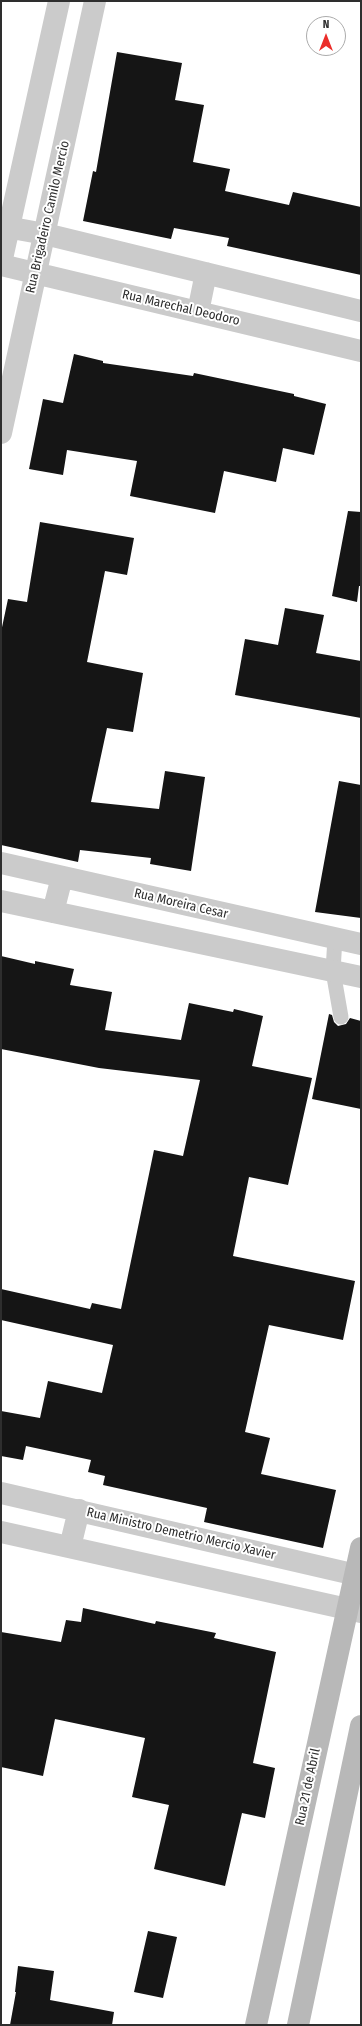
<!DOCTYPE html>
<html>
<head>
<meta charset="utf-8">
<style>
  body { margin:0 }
  #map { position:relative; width:362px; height:2026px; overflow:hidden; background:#fff; font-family:"Fira Sans Condensed",sans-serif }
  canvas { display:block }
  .frame { position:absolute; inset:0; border:2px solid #2e2e2e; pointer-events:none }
  .north { position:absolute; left:306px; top:16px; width:40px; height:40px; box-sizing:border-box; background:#fff; border:1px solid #ababab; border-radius:50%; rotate:0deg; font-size:11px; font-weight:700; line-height:16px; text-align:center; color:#2e2e2e }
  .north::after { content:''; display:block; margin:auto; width:14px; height:18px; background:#eb2d2a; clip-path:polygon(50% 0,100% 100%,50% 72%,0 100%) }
</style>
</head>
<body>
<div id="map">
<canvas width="362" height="2026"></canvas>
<div class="frame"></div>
<div class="north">N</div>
</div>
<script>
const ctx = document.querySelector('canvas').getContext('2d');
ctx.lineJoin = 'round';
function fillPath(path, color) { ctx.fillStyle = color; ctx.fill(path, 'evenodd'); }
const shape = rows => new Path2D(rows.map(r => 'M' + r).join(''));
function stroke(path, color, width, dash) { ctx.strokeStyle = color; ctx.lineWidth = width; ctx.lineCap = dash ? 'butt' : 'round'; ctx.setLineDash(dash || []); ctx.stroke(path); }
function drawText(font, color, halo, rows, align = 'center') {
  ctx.font = font + ' "Fira Sans Condensed",sans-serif'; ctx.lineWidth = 4; ctx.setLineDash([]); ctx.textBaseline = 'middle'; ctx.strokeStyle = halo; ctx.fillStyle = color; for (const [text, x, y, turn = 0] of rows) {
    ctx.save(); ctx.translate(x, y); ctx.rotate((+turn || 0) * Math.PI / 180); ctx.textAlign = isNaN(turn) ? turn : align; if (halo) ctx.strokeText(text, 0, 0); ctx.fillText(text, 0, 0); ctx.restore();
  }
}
fillPath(shape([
  [117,52,182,63,175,100,204,105,193,162,230,169,225,191,289,205,293,192,361,207,361,275,227,246,229,238,174,228,171,239,83,221,93,171,96,172],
  [74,354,103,361,103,363,193,376,194,373,294,394,294,396,326,404,314,455,283,448,276,482,224,471,215,513,130,496,137,461,67,450,63,475,29,469,43,399,63,403],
  [348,511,361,512,361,586,359,586,357,602,332,596],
  [40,522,134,538,127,575,105,571,87,662,143,673,133,732,107,728,91,802,159,809,165,771,205,777,191,871,150,864,151,858,80,850,78,862,1,845,1,632,8,599,27,602],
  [285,608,324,615,316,653,361,661,361,718,235,695,245,639,278,645],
  [339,781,361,785,361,918,315,912],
  [1,956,35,964,35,961,74,969,70,985,112,992,105,1030,181,1040,189,1003,233,1012,234,1009,263,1016,252,1066,312,1078,288,1185,249,1177,233,1256,355,1281,343,1340,269,1325,245,1432,270,1438,261,1474,336,1490,323,1548,204,1522,207,1508,103,1485,105,1476,88,1472,91,1460,26,1446,23,1460,1,1456,1,1411,40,1418,48,1381,102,1393,113,1345,1,1320,1,1289,90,1309,92,1303,121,1309,154,1150,183,1156,200,1080,99,1068,1,1049],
  [329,1014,332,1015,334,1022,338,1026,346,1024,350,1018,361,1021,361,1109,312,1099],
  [83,1608,155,1624,156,1621,216,1633,214,1638,276,1652,253,1763,275,1768,265,1818,242,1813,225,1886,154,1869,169,1805,132,1797,145,1738,55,1719,43,1776,1,1767,1,1632,61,1642,66,1620,81,1622],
  [148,1931,177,1937,163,1998,134,1992],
  [18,1966,54,1971,50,2000,114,2012,112,2025,10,2025,16,1992,15,1992]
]), '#151515');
stroke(shape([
  [335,938,333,971,341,1017]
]), '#cbcbcb', 15);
stroke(shape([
  [1,226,45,234,361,311],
  [1,263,59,1],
  [1,265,361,351],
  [198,312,206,273],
  [1,433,95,1],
  [1,863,361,944],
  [1,901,361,977],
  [53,912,62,877],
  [1,1493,361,1576],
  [1,1532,361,1612],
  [70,1547,79,1510]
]), '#cbcbcb', 22);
stroke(shape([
  [256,2025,361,1548],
  [298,2025,361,1726]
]), '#b8b8b8', 22);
drawText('13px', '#2e2e2e', '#fff', [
  ["Rua Brigadeiro Camilo Mercio",48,217,-77],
  ["Rua Marechal Deodoro",181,308,13],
  ["Rua Moreira Cesar",181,904,13],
  ["Rua Ministro Demetrio Mercio Xavier",181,1534,13],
  ["Rua 21 de Abril",308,1787,-78]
]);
</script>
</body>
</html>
